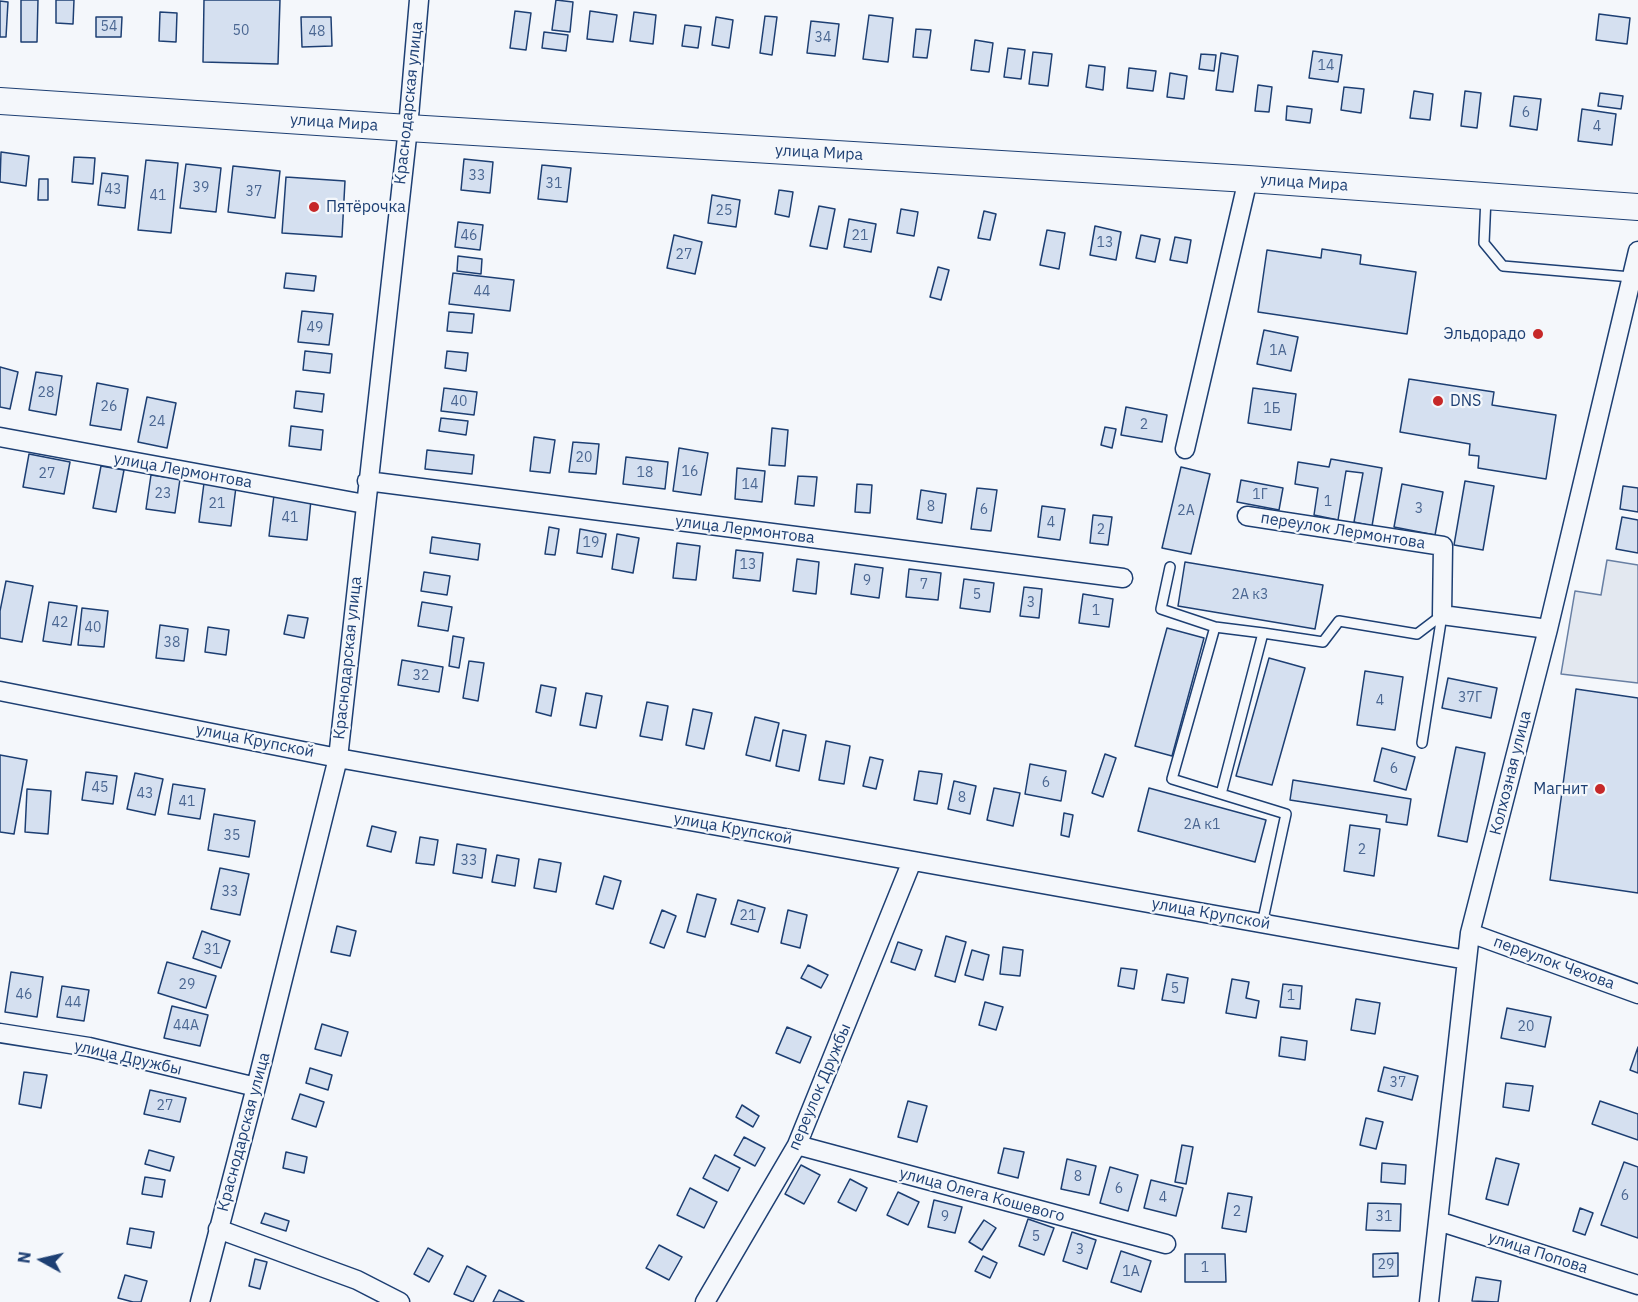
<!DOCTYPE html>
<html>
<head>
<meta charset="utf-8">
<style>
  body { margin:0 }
  #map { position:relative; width:1638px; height:1302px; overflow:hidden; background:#f4f7fb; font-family:"IBM Plex Sans",sans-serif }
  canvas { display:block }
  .north { position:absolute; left:12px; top:1230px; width:60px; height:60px; -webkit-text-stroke:4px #f4f7fb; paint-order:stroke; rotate:278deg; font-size:16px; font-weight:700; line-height:24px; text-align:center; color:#1d3f73 }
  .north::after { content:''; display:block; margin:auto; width:21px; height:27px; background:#1d3f73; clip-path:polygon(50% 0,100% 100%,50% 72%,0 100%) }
</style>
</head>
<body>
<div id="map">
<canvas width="1638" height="1302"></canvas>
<div class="north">N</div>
</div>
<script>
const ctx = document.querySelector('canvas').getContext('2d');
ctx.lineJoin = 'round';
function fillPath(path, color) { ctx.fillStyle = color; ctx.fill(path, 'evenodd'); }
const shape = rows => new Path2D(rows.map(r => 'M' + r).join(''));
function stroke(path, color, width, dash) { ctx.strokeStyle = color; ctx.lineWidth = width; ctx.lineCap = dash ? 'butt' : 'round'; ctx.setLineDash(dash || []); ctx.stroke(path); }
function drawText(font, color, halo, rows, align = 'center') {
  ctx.font = font + ' "IBM Plex Sans",sans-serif'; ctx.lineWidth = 4.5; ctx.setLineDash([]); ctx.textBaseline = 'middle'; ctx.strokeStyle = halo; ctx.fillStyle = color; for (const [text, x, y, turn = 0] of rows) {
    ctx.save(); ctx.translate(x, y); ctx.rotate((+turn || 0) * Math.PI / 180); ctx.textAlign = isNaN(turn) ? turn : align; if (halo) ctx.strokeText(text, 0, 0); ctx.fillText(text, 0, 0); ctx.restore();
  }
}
const parking = shape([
  [1607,560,1638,565,1638,683,1561,674,1575,591,1601,595,1607,560]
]);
fillPath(parking, '#e3e8f0');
stroke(parking, '#687fa3', 1.5);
const building = shape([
  [21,0,38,0,37,42,21,42,21,0],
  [56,0,74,0,73,24,56,23,56,0],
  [204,0,280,0,278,64,203,62,204,0],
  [556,0,573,2,570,32,552,30,556,0],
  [0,1,8,2,6,37,0,37,0,1],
  [515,11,531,13,526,50,510,48,515,11],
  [590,11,617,15,613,42,587,39,590,11],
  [160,12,177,13,176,42,159,41,160,12],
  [634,12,656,15,653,44,630,41,634,12],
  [1599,14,1630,18,1627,44,1596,40,1599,14],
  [869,15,893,18,888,62,863,59,869,15],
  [765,16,777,17,772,55,760,53,765,16],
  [96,17,122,17,121,37,96,37,96,17],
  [301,17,331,17,332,46,302,47,301,17],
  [716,17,733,20,729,48,712,45,716,17],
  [811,21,839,24,835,56,807,53,811,21],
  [685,25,701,27,698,48,682,46,685,25],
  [916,29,931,30,927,58,913,57,916,29],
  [544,32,568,35,566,51,542,48,544,32],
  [975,40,993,43,989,72,971,70,975,40],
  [1008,48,1025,50,1021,79,1004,77,1008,48],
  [1313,51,1342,55,1338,82,1309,78,1313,51],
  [1033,52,1052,54,1048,86,1029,84,1033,52],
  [1221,53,1238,56,1233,92,1216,90,1221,53],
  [1201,54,1216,55,1214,71,1199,69,1201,54],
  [1089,65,1105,67,1103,90,1086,87,1089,65],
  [1129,68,1156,71,1153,91,1127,88,1129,68],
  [1170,73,1187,76,1184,99,1167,97,1170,73],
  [1258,85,1272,87,1269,112,1255,111,1258,85],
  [1344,87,1364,89,1361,113,1341,110,1344,87],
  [1414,91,1433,94,1430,120,1410,118,1414,91],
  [1465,91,1481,93,1477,128,1461,126,1465,91],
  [1600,93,1623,96,1621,109,1598,106,1600,93],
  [1514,96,1541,99,1537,130,1510,126,1514,96],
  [1287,106,1312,109,1310,123,1286,120,1287,106],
  [1582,109,1616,114,1612,145,1578,141,1582,109],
  [1,152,29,156,26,186,0,182,1,152],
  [74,157,95,158,93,184,72,182,74,157],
  [464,159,493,162,490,193,461,190,464,159],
  [146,160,178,163,171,233,138,230,146,160],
  [186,164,221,168,216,212,180,208,186,164],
  [542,165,571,168,567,202,538,199,542,165],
  [233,166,280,171,275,218,228,212,233,166],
  [102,173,128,176,125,208,98,205,102,173],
  [286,177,345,181,342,237,282,233,286,177],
  [39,179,48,179,48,200,38,200,39,179],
  [779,190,793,192,789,217,775,214,779,190],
  [712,195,740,200,736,227,708,223,712,195],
  [819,206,835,209,827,249,810,246,819,206],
  [901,209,918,212,914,236,897,233,901,209],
  [984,211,996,214,990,240,978,238,984,211],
  [849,219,876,224,871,252,844,247,849,219],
  [458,222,483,225,480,250,455,247,458,222],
  [1095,226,1121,232,1116,260,1090,255,1095,226],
  [1047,230,1065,233,1059,269,1040,265,1047,230],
  [674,235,702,242,695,274,667,268,674,235],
  [1141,235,1160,239,1155,262,1136,258,1141,235],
  [1175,237,1191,240,1187,263,1170,260,1175,237],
  [1322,249,1361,255,1360,264,1416,272,1407,334,1258,312,1267,250,1321,258,1322,249],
  [458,256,482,259,481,274,457,271,458,256],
  [938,267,949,270,941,300,930,297,938,267],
  [286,273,316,276,314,291,284,288,286,273],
  [453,273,514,280,510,311,449,304,453,273],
  [302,311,333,314,329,345,298,342,302,311],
  [449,312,474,314,472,333,447,331,449,312],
  [1264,330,1298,337,1291,371,1257,364,1264,330],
  [305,351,332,354,330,373,303,370,305,351],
  [447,351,468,353,466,371,445,368,447,351],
  [0,367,18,372,10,409,0,407,0,367],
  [36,372,62,376,56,415,29,410,36,372],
  [1409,379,1494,392,1492,405,1556,415,1546,479,1478,468,1479,456,1469,455,1470,444,1400,432,1409,379],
  [97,383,128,389,121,430,90,425,97,383],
  [444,388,477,392,474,415,441,411,444,388],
  [1253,388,1296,394,1291,430,1248,423,1253,388],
  [296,391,324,394,322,412,294,408,296,391],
  [147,397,176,403,167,448,138,442,147,397],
  [1126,407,1167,415,1162,442,1121,435,1126,407],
  [441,418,468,421,466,435,439,431,441,418],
  [291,426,323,430,321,450,289,446,291,426],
  [1105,427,1116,429,1112,448,1101,445,1105,427],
  [772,428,788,430,785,466,769,465,772,428],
  [534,437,555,440,550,473,530,471,534,437],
  [573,442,599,444,596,474,569,472,573,442],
  [679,448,708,453,701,495,673,491,679,448],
  [427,450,474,455,472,474,425,469,427,450],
  [29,454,70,462,64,494,23,487,29,454],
  [626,457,668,462,665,489,623,484,626,457],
  [1331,459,1382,468,1372,526,1354,522,1363,473,1346,471,1338,520,1314,515,1318,488,1295,484,1298,462,1329,467,1331,459],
  [101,466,124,470,116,512,93,508,101,466],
  [1181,467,1210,474,1191,554,1162,548,1181,467],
  [737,468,765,471,762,502,735,499,737,468],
  [151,475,180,479,175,513,146,509,151,475],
  [798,476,817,477,814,506,795,504,798,476],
  [1241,480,1283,488,1279,510,1237,502,1241,480],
  [1465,481,1494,486,1483,550,1454,545,1465,481],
  [204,483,236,487,231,526,199,522,204,483],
  [857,484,872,485,870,513,855,512,857,484],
  [1402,484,1443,492,1435,535,1394,527,1402,484],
  [1623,486,1638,488,1638,512,1620,509,1623,486],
  [977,488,997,490,991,531,971,529,977,488],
  [921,490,946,494,942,523,917,519,921,490],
  [274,495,311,500,307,540,269,536,274,495],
  [1042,506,1065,509,1060,540,1038,537,1042,506],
  [1093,515,1112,517,1108,545,1090,543,1093,515],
  [1622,517,1638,520,1638,553,1616,549,1622,517],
  [549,527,559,529,555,555,545,554,549,527],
  [580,529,606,534,602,557,577,553,580,529],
  [617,534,639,538,633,573,612,569,617,534],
  [432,537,480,544,478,560,430,553,432,537],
  [677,543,700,546,696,580,673,578,677,543],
  [736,550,763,553,760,581,733,578,736,550],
  [797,559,819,562,816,594,793,591,797,559],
  [1185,562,1323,585,1315,629,1178,606,1185,562],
  [855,564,883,568,879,598,851,594,855,564],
  [909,569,941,573,938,600,906,597,909,569],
  [424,572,450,576,447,595,421,591,424,572],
  [964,579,994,583,990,612,960,608,964,579],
  [6,581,33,586,22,642,0,638,0,611,6,581],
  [1024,587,1042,589,1039,618,1020,616,1024,587],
  [1083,594,1113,599,1109,627,1079,623,1083,594],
  [49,602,77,606,71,645,43,641,49,602],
  [422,602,452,607,448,631,418,626,422,602],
  [82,608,108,611,104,647,78,645,82,608],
  [288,615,308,618,304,638,284,634,288,615],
  [160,625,188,629,184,661,156,658,160,625],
  [208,627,229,630,226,655,205,652,208,627],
  [1167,628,1204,638,1172,756,1135,746,1167,628],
  [453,636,464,638,459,668,449,666,453,636],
  [1269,658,1305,668,1272,785,1236,776,1269,658],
  [402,660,443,667,439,692,398,685,402,660],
  [469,661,484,663,478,701,463,698,469,661],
  [1365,671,1403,677,1395,730,1357,725,1365,671],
  [1448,678,1497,688,1491,718,1442,708,1448,678],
  [541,685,556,688,551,716,536,712,541,685],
  [1576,689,1638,698,1638,893,1550,880,1576,689],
  [586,693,602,696,596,728,580,725,586,693],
  [647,702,668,706,662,740,640,736,647,702],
  [693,709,712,713,704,749,686,745,693,709],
  [755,717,779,723,770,761,746,755,755,717],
  [783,730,806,735,799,771,776,766,783,730],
  [826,741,850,746,844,784,819,780,826,741],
  [1456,747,1485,753,1467,842,1438,836,1456,747],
  [1382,748,1415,757,1406,790,1374,781,1382,748],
  [1105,754,1116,758,1103,797,1092,793,1105,754],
  [0,755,27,760,14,834,0,832,0,755],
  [870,757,883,760,876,789,863,786,870,757],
  [1030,764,1066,771,1061,801,1025,794,1030,764],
  [919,771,942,774,937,804,914,800,919,771],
  [86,772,117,776,113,804,82,800,86,772],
  [135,773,163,779,155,815,127,809,135,773],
  [1293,780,1411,799,1407,825,1386,822,1387,815,1290,800,1293,780],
  [954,781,976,786,970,814,948,809,954,781],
  [173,784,205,789,200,819,168,814,173,784],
  [994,788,1020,793,1013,826,987,820,994,788],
  [1149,788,1266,820,1255,862,1138,831,1149,788],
  [27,789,51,791,48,834,25,832,27,789],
  [1064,813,1073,815,1069,837,1061,835,1064,813],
  [214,814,255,821,249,857,208,850,214,814],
  [1350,825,1380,829,1374,876,1344,871,1350,825],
  [372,826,396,832,391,852,367,846,372,826],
  [420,837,438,840,434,865,416,863,420,837],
  [457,844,486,849,482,878,453,873,457,844],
  [497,855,519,859,515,886,492,882,497,855],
  [539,859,561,863,556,892,534,888,539,859],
  [220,868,249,874,240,915,211,909,220,868],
  [604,876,621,881,613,909,596,904,604,876],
  [697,894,716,899,705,937,687,932,697,894],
  [738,900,765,908,758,932,731,924,738,900],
  [662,910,676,916,664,948,650,943,662,910],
  [788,910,807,915,800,948,781,943,788,910],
  [337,926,356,931,350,956,331,952,337,926],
  [202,931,230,941,221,968,193,958,202,931],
  [946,936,966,942,955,982,935,976,946,936],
  [898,942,922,950,915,970,891,962,898,942],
  [1003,947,1023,950,1020,976,1000,974,1003,947],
  [972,950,989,955,983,980,965,975,972,950],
  [167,962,216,976,206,1008,158,993,167,962],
  [808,965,828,975,821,988,801,978,808,965],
  [1121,968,1137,970,1134,989,1118,986,1121,968],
  [11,972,43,977,37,1017,5,1012,11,972],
  [1167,974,1188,978,1184,1003,1162,1000,1167,974],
  [1232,979,1249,982,1246,998,1259,1001,1256,1018,1226,1013,1232,979],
  [1283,984,1302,986,1300,1009,1280,1007,1283,984],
  [62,986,89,990,84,1021,57,1017,62,986],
  [1356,999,1380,1003,1375,1034,1351,1030,1356,999],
  [985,1002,1003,1007,996,1030,979,1025,985,1002],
  [172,1006,208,1015,200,1046,164,1038,172,1006],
  [1507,1008,1551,1017,1545,1047,1501,1038,1507,1008],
  [322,1024,348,1032,341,1056,315,1049,322,1024],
  [787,1027,811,1037,800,1063,776,1053,787,1027],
  [1281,1037,1307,1041,1305,1060,1279,1056,1281,1037],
  [1638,1047,1638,1073,1630,1070,1638,1047],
  [1384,1067,1418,1076,1412,1100,1378,1091,1384,1067],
  [310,1068,332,1075,328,1090,306,1083,310,1068],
  [24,1072,47,1075,41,1108,19,1104,24,1072],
  [1506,1083,1533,1086,1529,1111,1503,1107,1506,1083],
  [150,1090,186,1098,180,1122,144,1114,150,1090],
  [300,1094,324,1102,316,1127,292,1119,300,1094],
  [908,1101,927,1106,917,1142,898,1137,908,1101],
  [1600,1101,1638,1114,1638,1140,1592,1124,1600,1101],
  [742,1105,759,1116,753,1127,736,1117,742,1105],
  [1366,1118,1383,1122,1376,1149,1360,1145,1366,1118],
  [744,1137,765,1148,755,1166,734,1155,744,1137],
  [1182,1145,1193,1147,1186,1184,1175,1182,1182,1145],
  [1004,1148,1024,1152,1018,1178,998,1173,1004,1148],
  [149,1150,174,1157,170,1171,145,1164,149,1150],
  [286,1152,307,1157,304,1173,283,1168,286,1152],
  [715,1155,740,1168,728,1191,703,1178,715,1155],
  [1496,1158,1519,1164,1508,1205,1486,1199,1496,1158],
  [1067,1159,1096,1166,1089,1195,1061,1189,1067,1159],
  [1624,1162,1638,1167,1638,1238,1601,1225,1624,1162],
  [1382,1163,1406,1165,1405,1184,1381,1182,1382,1163],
  [801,1165,820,1175,804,1204,785,1194,801,1165],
  [1110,1167,1138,1175,1128,1211,1100,1203,1110,1167],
  [145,1177,165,1180,162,1197,142,1194,145,1177],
  [850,1179,867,1188,856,1211,838,1202,850,1179],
  [1151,1180,1183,1188,1176,1216,1144,1208,1151,1180],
  [690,1188,717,1202,704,1228,677,1215,690,1188],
  [898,1192,919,1202,908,1225,887,1215,898,1192],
  [1228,1193,1252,1197,1246,1232,1222,1228,1228,1193],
  [934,1200,962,1207,955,1233,928,1227,934,1200],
  [1368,1203,1401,1204,1400,1231,1366,1230,1368,1203],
  [1580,1208,1593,1213,1585,1235,1573,1231,1580,1208],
  [265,1213,289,1221,286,1231,261,1223,265,1213],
  [1028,1219,1054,1228,1044,1255,1019,1246,1028,1219],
  [984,1220,996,1228,982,1250,969,1242,984,1220],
  [130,1228,154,1232,151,1248,127,1244,130,1228],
  [1072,1232,1096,1240,1087,1269,1063,1261,1072,1232],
  [659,1245,682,1257,669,1280,646,1268,659,1245],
  [428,1248,443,1256,429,1282,414,1274,428,1248],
  [1121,1251,1151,1261,1141,1292,1111,1282,1121,1251],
  [1398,1253,1398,1276,1373,1277,1373,1254,1398,1253],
  [1185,1254,1225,1254,1226,1282,1185,1282,1185,1254],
  [983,1256,997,1263,990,1278,975,1271,983,1256],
  [255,1259,267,1262,260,1289,249,1286,255,1259],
  [467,1266,486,1276,473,1302,454,1294,467,1266],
  [125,1275,147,1281,141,1302,133,1302,118,1298,125,1275],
  [1476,1277,1501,1281,1498,1302,1472,1301,1476,1277],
  [499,1290,524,1302,493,1302,499,1290]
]);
fillPath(building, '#d5e0f0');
stroke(building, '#1d3f73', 1.5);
const lane = shape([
  [1486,197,1484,243,1503,266,1631,277],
  [1170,567,1161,609,1215,627],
  [1221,794,1172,779,1215,627,1263,633],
  [1262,924,1286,814,1221,794,1263,633,1323,642,1339,621,1417,634,1442,615,1422,743]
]);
const street = shape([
  [0,437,365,504],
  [1185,449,1248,179],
  [367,481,1123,578],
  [1247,516,1443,546,1442,615,1548,629],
  [0,691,338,758,1467,960],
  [1470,933,1638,994],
  [0,1033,89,1047,256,1087],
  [797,1145,1166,1244],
  [1438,1221,1638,1285],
  [218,1229,357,1280,400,1302],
  [200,1302,256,1087,338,758,408,128,419,0],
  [705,1302,797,1145,912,861],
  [1429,1302,1470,933,1548,629,1638,251]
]);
const secondary = shape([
  [0,101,408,128,1248,179,1638,207]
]);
stroke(lane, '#1d3f73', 12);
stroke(street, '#1d3f73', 21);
stroke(secondary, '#1d3f73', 28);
stroke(lane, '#f4f7fb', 9);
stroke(street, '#f4f7fb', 18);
stroke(secondary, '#f4f7fb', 26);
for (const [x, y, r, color] of [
  [314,207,6,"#c62828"],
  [1538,334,6,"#c62828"],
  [1438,401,6,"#c62828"],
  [1600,789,6,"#c62828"]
]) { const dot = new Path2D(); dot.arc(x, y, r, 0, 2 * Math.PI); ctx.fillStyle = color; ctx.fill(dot); stroke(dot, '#f4f7fb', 2); }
drawText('14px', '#4b6792', null, [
  ["54",109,27],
  ["50",241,31],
  ["48",317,32],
  ["34",823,38],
  ["14",1326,66],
  ["6",1526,113],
  ["4",1597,127],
  ["33",477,176],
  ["31",554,184],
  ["39",201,188],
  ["43",113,190],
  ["37",254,192],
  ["41",158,196],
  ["25",724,211],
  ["46",469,236],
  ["21",860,236],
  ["13",1105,243],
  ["27",684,255],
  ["44",482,292],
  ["49",315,328],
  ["1А",1278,351],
  ["28",46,393],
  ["40",459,402],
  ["26",109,407],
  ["1Б",1272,409],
  ["24",157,422],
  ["2",1144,425],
  ["20",584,458],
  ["16",690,472],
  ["18",645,473],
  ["27",47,474],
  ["14",750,485],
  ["23",163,494],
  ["1Г",1260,495],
  ["1",1328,502],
  ["21",217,504],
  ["8",931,507],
  ["3",1419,509],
  ["6",984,510],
  ["2А",1186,511],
  ["41",290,518],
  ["4",1051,523],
  ["2",1101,530],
  ["19",591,543],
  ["13",748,565],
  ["9",867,581],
  ["7",924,585],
  ["5",977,595],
  ["2А к3",1250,595],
  ["3",1031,603],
  ["1",1096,611],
  ["42",60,623],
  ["40",93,628],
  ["38",172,643],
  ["32",421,676],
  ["37Г",1470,698],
  ["4",1380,701],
  ["6",1394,769],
  ["6",1046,783],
  ["45",100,788],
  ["43",145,794],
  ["8",962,798],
  ["41",187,802],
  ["2А к1",1202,825],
  ["35",232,836],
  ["2",1362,850],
  ["33",469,861],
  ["33",230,892],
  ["21",748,916],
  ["31",212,950],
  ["29",187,985],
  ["5",1175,989],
  ["46",24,995],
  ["1",1291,996],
  ["44",73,1003],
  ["44А",186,1026],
  ["20",1526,1027],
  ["37",1398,1083],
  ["27",165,1106],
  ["8",1078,1177],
  ["6",1119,1189],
  ["6",1625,1196],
  ["4",1163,1198],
  ["2",1237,1212],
  ["9",945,1217],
  ["31",1384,1217],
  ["5",1036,1237],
  ["3",1080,1250],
  ["29",1386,1265],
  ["1",1205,1268],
  ["1А",1131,1272]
]);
drawText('16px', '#1d3f73', '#f4f7fb', [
  ["Краснодарская улица",409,103,-84],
  ["улица Мира",334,123,4],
  ["улица Мира",819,153,3],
  ["улица Мира",1304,183,4],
  ["улица Лермонтова",183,471,10],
  ["улица Лермонтова",745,530,7],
  ["переулок Лермонтова",1343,531,9],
  ["Краснодарская улица",348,658,-84],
  ["улица Крупской",255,741,11],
  ["Колхозная улица",1511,773,-76],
  ["улица Крупской",733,829,10],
  ["улица Крупской",1211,914,10],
  ["переулок Чехова",1554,963,20],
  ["улица Дружбы",128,1058,13],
  ["переулок Дружбы",820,1087,-67],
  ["Краснодарская улица",244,1132,-75],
  ["улица Олега Кошевого",982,1195,15],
  ["улица Попова",1538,1253,18]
]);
drawText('16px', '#1d3f73', '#f4f7fb', [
  ["Пятёрочка",326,207],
  ["Эльдорадо",1526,334,"right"],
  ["DNS",1450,401],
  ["Магнит",1588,789,"right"]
], 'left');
</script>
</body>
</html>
